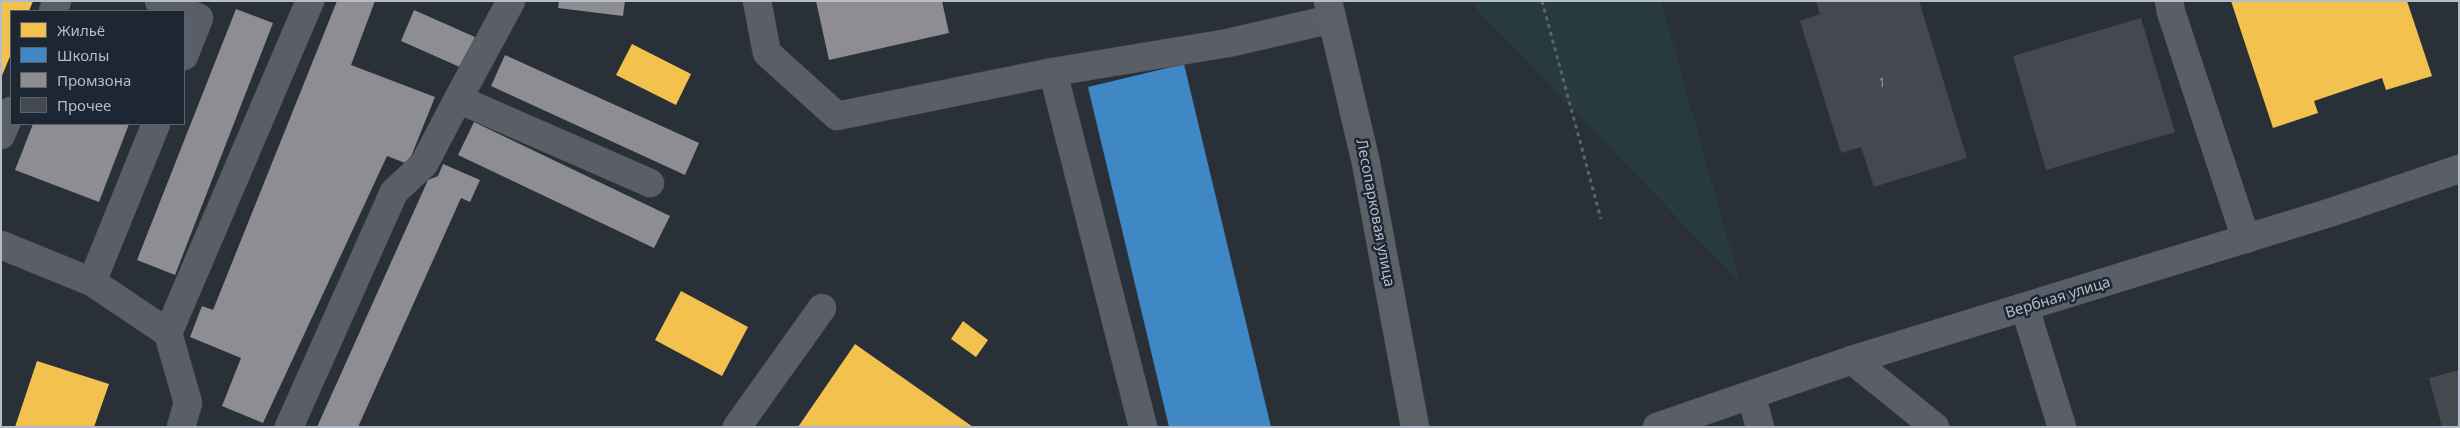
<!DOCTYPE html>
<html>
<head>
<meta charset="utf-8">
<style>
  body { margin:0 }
  #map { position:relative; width:2460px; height:428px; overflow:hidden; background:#2a3038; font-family:"Noto Sans",sans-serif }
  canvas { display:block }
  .frame { position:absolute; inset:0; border:2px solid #b4bcc9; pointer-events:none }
  .legend { position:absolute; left:10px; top:10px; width:175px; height:115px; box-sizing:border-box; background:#1d2633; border:1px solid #59626f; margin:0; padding:6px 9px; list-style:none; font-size:15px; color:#b4bcc9 }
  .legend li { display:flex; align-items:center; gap:10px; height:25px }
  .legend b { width:25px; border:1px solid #59626f }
</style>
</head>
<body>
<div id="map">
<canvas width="2460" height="428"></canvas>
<div class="frame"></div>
<ul class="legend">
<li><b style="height:14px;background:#f2c14e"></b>Жильё</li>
<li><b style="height:14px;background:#3f88c5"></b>Школы</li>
<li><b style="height:14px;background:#8d8d92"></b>Промзона</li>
<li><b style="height:14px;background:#444950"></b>Прочее</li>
</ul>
</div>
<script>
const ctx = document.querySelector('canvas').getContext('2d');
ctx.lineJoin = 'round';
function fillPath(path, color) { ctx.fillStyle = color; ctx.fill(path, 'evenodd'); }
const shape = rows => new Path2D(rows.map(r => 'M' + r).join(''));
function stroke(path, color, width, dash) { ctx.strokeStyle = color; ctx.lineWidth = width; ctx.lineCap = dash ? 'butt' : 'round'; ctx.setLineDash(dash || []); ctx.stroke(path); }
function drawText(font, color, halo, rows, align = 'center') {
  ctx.font = font + ' "Noto Sans",sans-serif'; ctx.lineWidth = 5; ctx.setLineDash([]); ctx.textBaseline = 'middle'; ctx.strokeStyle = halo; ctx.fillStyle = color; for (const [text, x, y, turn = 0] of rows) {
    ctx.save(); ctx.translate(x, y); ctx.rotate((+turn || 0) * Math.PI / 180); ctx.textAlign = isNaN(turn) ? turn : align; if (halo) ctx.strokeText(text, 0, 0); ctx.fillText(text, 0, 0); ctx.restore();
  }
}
fillPath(shape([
  [1469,1,1661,1,1740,283]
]), '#273a3e');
fillPath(shape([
  [1,1,33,1,29,11,11,11,11,54,1,78],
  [2231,1,2407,1,2432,76,2386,90,2382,78,2314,101,2318,113,2273,128],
  [632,44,691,74,676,105,616,75],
  [681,291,748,327,722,376,655,340],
  [963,321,988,340,976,357,951,339],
  [855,344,973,427,798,427],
  [37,361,109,384,94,427,15,427]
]), '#f2c14e');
fillPath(shape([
  [1184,64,1271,427,1169,427,1088,87]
]), '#3f88c5');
fillPath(shape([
  [337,1,375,1,351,65,435,97,408,164,387,156,263,423,222,406,241,358,190,337,202,306,213,310],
  [559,1,625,1,623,16,558,8],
  [816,1,942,1,949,33,829,60],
  [236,9,273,23,175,275,137,260],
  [414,10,475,37,462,68,401,41],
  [505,55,699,143,685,175,491,86],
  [474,122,670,216,654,248,458,155],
  [33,124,129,124,99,202,15,170],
  [443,164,480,180,470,202,461,198,358,427,317,427,428,180,438,176]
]), '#8d8d92');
fillPath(shape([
  [1816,1,1919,1,1967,158,1874,187,1861,147,1841,153,1800,21,1820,14],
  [2141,18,2175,132,2046,170,2013,56],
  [2459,370,2459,427,2442,427,2429,378]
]), '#444950');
const minor = shape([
  [159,1,199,18,184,56],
  [757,1,767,53,837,116,1053,72,1143,427],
  [2169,1,2171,12,2246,239],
  [53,11,57,1],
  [1053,72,1228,43,1332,19],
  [458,99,511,1],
  [1,135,11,111],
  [1,245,92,282,168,333,188,403,181,427],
  [92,282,156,124],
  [2025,308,2062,427],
  [168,333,310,1],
  [1852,360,1935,427],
  [1751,395,1760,427],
  [289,427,394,192,424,164,458,99,650,183],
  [737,427,822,308],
  [1657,427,1852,360,2332,212,2459,169]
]);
const major = shape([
  [1328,1,1366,163,1415,427]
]);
stroke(minor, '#484c53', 29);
stroke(major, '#484c55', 29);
stroke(shape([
  [1542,1,1601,219]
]), '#5d636a', 3, [4, 4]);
stroke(minor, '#5a5e66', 28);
stroke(major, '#5c6168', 28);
drawText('12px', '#989fab', null, [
  ["1",1882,84]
]);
drawText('15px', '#b4bcc9', '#1d2633', [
  ["Лесопарковая улица",1375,213,79],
  ["Вербная улица",2058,298,-17]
]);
</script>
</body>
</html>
